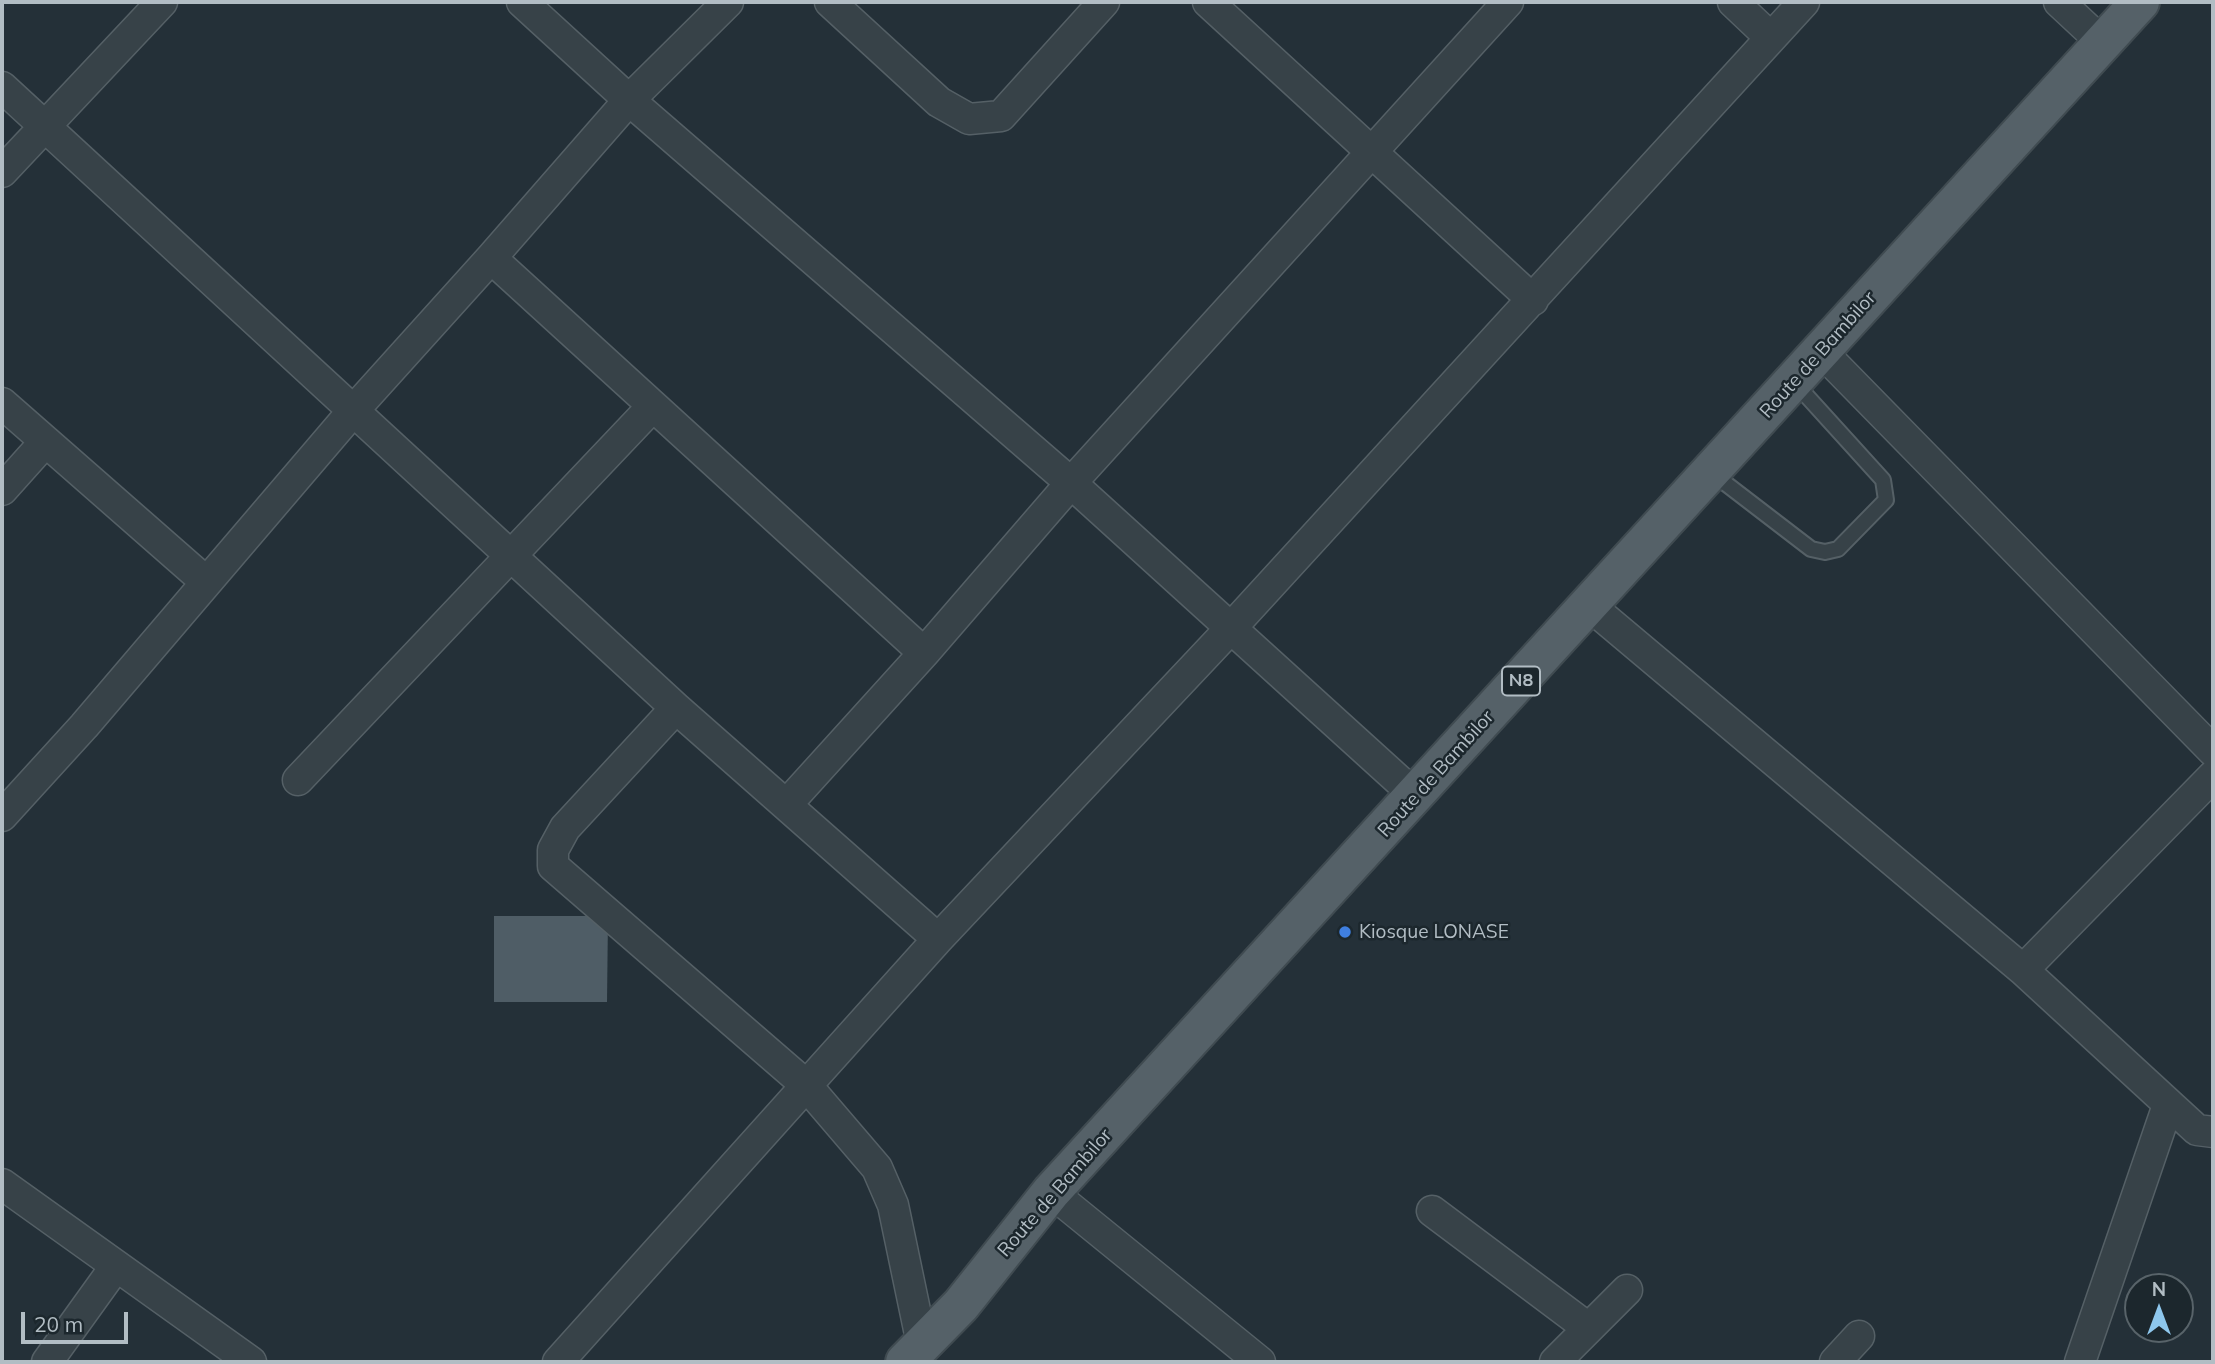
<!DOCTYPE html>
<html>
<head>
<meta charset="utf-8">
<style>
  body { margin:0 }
  #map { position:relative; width:2215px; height:1364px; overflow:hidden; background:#243038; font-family:Mulish,sans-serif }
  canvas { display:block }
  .frame { position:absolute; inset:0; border:4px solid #b2bdc4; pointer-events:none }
  .north { position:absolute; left:2124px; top:1273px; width:70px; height:70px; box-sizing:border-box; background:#1c272d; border:2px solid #586369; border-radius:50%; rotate:0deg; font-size:19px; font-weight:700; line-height:28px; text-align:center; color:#b2bdc4 }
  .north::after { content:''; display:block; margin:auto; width:24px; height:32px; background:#8ec7ed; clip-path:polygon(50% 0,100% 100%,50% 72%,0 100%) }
  .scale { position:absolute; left:21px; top:1312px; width:107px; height:32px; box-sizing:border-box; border:4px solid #b2bdc4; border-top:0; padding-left:9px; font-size:21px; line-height:24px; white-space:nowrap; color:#b2bdc4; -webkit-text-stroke:5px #1c272d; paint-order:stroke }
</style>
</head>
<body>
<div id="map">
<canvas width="2215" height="1364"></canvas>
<div class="frame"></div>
<div class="north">N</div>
<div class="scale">20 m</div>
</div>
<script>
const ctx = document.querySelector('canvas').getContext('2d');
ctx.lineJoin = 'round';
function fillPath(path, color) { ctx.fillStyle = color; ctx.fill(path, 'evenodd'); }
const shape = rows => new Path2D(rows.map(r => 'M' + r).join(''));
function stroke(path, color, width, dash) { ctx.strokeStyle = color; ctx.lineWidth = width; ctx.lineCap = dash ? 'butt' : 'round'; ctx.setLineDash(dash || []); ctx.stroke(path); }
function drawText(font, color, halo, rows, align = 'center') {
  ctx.font = font + ' Mulish,sans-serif'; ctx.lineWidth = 5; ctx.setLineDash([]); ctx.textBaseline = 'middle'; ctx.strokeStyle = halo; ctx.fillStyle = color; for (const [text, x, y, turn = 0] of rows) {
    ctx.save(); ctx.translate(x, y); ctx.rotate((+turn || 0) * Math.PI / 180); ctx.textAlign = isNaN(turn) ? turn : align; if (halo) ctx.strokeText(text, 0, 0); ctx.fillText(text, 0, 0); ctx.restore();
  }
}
fillPath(shape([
  [494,916,608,916,607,1002,494,1002]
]), '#4f5d66');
const lane = shape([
  [1712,473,1811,549,1825,552,1838,549,1886,500,1883,480,1795,383]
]);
const street = shape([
  [522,2,629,100,1071,483,1416,796],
  [830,2,939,102,969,119,1001,116,1104,2],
  [1208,2,1533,300],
  [1733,2,1771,38],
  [2059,2,2103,43],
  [2,87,676,708,938,939],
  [2,172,162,2],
  [491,258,924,653],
  [1821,351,2213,751],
  [2,403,205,581],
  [2,490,45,442],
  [1590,606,2023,970,2197,1130,2213,1132],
  [676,708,565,828,553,850,553,866,806,1085,877,1168,893,1205,922,1344],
  [298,780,653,406],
  [788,803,924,653,1071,483,1508,2],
  [2,816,84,726,353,411,491,258,629,100,728,2],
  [2023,970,2213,776],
  [2,1184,251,1362],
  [1051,1192,1260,1362],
  [1432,1211,1588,1328],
  [47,1362,116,1266],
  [558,1362,938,939,1231,628,1804,2],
  [1555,1362,1627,1290],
  [1835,1362,1859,1336],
  [2080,1362,2168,1105]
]);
const primary = shape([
  [905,1362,961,1305,1051,1192,2140,2]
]);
stroke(lane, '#556066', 18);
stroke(street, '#556066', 33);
stroke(primary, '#404b51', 42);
stroke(lane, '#374248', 14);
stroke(street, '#374248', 30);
stroke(primary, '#556168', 38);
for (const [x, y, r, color] of [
  [1345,932,7,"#3f7fe0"]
]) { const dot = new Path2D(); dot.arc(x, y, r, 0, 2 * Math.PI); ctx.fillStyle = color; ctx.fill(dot); stroke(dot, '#1c272d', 2.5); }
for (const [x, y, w] of [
  [1521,681,38]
]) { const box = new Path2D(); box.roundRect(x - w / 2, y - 14.5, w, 29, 5); ctx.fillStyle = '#1c272d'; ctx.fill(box); stroke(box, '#b2bdc4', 2); }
drawText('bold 18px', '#b2bdc4', null, [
  ["N8",1521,681]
]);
drawText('19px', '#b2bdc4', '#1c272d', [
  ["Route de Bambilor",1818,355,-48],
  ["Route de Bambilor",1436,774,-48],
  ["Route de Bambilor",1055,1193,-49]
]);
drawText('19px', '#b2bdc4', '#1c272d', [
  ["Kiosque LONASE",1359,932]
], 'left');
</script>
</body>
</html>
